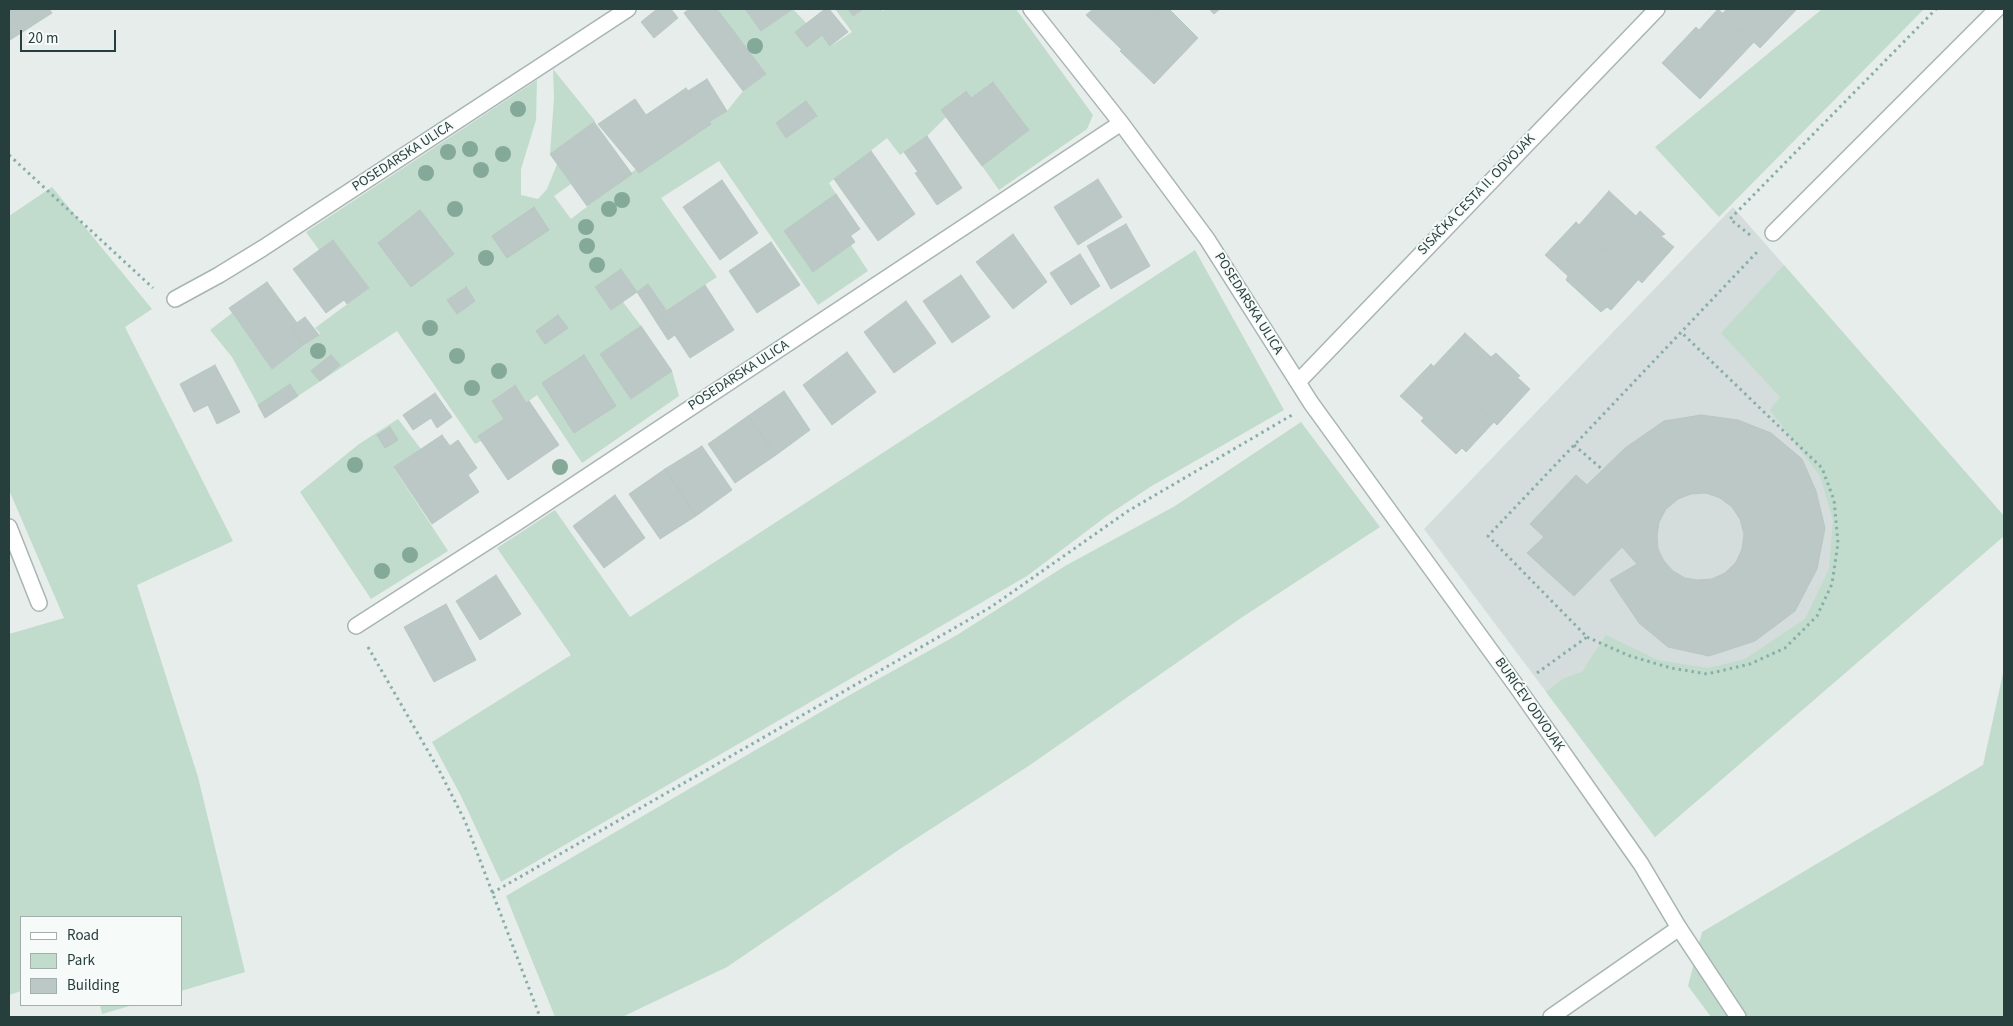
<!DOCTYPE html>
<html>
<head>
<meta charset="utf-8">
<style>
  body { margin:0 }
  #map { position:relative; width:2013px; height:1026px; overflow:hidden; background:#e6edeb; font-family:"Source Sans 3",sans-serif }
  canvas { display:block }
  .frame { position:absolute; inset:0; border:10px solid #263e3c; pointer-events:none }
  .legend { position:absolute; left:20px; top:916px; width:162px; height:90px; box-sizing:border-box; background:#f6faf9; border:1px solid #a3afad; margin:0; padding:6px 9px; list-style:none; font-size:15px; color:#263e3c }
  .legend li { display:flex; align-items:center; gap:10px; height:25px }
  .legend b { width:25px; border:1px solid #a3afad }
  .scale { position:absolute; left:20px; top:30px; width:96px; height:22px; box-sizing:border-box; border:2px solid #263e3c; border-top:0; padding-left:6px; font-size:15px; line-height:18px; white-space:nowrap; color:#263e3c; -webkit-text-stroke:4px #f6faf9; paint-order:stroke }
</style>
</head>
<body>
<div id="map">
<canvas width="2013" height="1026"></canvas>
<div class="frame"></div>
<ul class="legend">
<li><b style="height:6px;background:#fff"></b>Road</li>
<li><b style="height:14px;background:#c1dccd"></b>Park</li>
<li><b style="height:14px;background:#bbc8c5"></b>Building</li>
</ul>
<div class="scale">20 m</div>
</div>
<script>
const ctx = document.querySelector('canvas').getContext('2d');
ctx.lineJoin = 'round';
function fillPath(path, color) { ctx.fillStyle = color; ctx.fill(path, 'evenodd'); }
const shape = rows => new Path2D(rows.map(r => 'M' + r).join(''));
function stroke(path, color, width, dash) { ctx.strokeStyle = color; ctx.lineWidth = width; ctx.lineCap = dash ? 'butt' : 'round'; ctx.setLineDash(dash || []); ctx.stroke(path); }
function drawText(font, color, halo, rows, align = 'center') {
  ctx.font = font + ' "Source Sans 3",sans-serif'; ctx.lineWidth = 4; ctx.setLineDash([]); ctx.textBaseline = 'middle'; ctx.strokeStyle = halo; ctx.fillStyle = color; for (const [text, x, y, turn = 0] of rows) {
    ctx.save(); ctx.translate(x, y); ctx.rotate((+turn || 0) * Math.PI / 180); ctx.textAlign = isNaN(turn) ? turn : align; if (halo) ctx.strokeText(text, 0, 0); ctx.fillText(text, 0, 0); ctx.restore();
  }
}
fillPath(shape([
  [1733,207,2004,516,2004,536,1655,837,1424,529]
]), '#d4dddb');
fillPath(shape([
  [717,9,745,9,761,31,793,9,807,24,822,35,831,46,852,32,835,9,848,9,853,16,863,9,881,9,883,11,886,9,1016,9,1093,115,1087,129,999,190,982,166,1029,130,993,82,971,98,965,91,941,110,946,117,927,136,900,155,887,138,829,183,836,194,784,231,813,272,851,245,868,271,818,305,719,161,661,198,717,277,666,310,648,284,637,292,621,269,595,287,611,310,623,302,641,326,600,354,631,399,672,371,679,396,582,463,537,395,526,403,514,385,492,401,504,419,479,436,481,441,475,444,397,331,298,396,290,384,258,405,232,357,210,330,232,313,272,369,319,335,320,333,315,328,369,288,333,240,319,250,306,232,537,80,536,120,521,169,521,195,538,199,547,189,557,164,571,184,554,196,571,219,636,169,727,111,743,91,766,74],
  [806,102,816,117,786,138,776,123],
  [465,287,475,301,447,300],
  [1822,9,1924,9,1719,217,1655,147],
  [553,69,595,121,550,154,554,98],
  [52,187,152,309,125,327,233,541,137,585,198,777,245,972,181,991,181,917,21,917,21,991,9,995,9,634,64,618,9,490,9,216],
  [1195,250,1284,410,1150,487,1108,515,1027,576,501,882,461,796,432,742,571,655,497,548,555,510,630,617],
  [1784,265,2004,516,2004,536,1655,837,1546,692,1564,678,1582,672,1606,635,1658,660,1708,668,1745,659,1805,619,1829,569,1833,520,1820,476,1770,410,1780,397,1721,333],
  [398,419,421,449,394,468,448,551,371,599,300,492,359,444],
  [1301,422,1380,527,1241,618,1030,765,900,849,727,967,622,1017,555,1017,506,896,848,696,957,635,1065,566,1175,506],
  [2004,669,2004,1017,1711,1017,1688,986,1702,932,1983,765],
  [100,1005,133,1005,102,1014]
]), '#c1dccd');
const building = shape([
  [9,9,49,9,52,13,10,40,9,9],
  [657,9,671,9,678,18,654,38,641,22,657,9],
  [689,9,717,9,766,74,743,91,684,13,689,9],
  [745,9,793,9,761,31,745,9],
  [825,9,829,9,848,32,830,46,822,35,807,47,795,32,825,9],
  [848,9,863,9,853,16,848,9],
  [1093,9,1161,9,1121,49,1086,15,1093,9],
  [1161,9,1169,9,1198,38,1154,84,1120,51,1161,9],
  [1209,9,1220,9,1214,14,1209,9],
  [1718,9,1754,42,1700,99,1662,63,1696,27,1699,30,1718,9],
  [1727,9,1797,9,1760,48,1723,13,1727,9],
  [707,79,727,111,709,122,688,91,707,79],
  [993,82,1029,130,982,166,941,110,966,91,971,98,993,82],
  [686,88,711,124,639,173,598,124,635,99,646,115,686,88],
  [806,101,817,116,786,138,776,123,806,101],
  [594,122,632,174,587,206,550,154,594,122],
  [927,136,962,188,937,205,915,173,918,172,904,152,927,136],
  [871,151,915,214,878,241,834,179,871,151],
  [1098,179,1122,217,1078,245,1054,207,1098,179],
  [722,180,758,233,720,260,683,207,722,180],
  [1609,191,1636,216,1640,211,1665,234,1661,236,1674,247,1642,283,1579,225,1609,191],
  [836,194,860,229,850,236,826,201,836,194],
  [826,201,855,242,813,272,784,231,826,201],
  [534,207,549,230,507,258,492,236,534,207],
  [420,210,454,254,411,287,378,243,420,210],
  [1576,222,1638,280,1611,310,1607,307,1601,312,1566,280,1568,276,1545,255,1576,222],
  [1126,224,1150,266,1111,289,1087,246,1126,224],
  [1013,234,1047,282,1013,309,976,262,1013,234],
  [333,240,369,288,347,304,344,300,326,313,293,269,333,240],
  [771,242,800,285,757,313,729,271,771,242],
  [1080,254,1100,286,1071,305,1050,273,1080,254],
  [621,269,637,292,611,310,595,287,621,269],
  [961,275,990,317,952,343,923,301,961,275],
  [267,282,297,323,291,327,304,345,272,369,229,308,267,282],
  [648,284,666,310,661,314,675,335,668,340,637,292,648,284],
  [705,285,734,330,690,358,661,314,705,285],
  [466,287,475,301,457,314,447,300,466,287],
  [906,301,936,343,894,373,864,332,906,301],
  [558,315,568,328,545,344,536,331,558,315],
  [305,317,319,335,304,345,291,327,305,317],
  [641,326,672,371,631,399,600,354,641,326],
  [1465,333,1491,357,1496,353,1520,376,1517,377,1530,389,1497,425,1434,366,1465,333],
  [847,352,876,392,832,425,803,385,847,352],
  [331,355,340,365,320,381,311,371,331,355],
  [584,355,616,406,574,433,542,383,584,355],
  [1431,364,1494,422,1466,452,1462,448,1456,454,1421,421,1424,418,1400,396,1431,364],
  [215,365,240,412,217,424,208,405,194,412,180,384,215,365],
  [290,384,298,396,265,418,258,405,290,384],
  [515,385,526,403,529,401,559,445,508,480,478,436,504,419,492,401,515,385],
  [784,391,810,430,776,455,748,416,784,391],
  [435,393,452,417,437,428,431,418,413,430,403,415,435,393],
  [1701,415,1738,420,1771,433,1802,459,1816,491,1825,528,1817,569,1795,611,1755,641,1709,656,1668,647,1639,623,1610,580,1637,564,1622,547,1574,596,1527,553,1544,537,1530,524,1576,475,1587,485,1625,448,1664,421,1701,415],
  [1706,493,1720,498,1732,507,1740,519,1744,534,1742,549,1736,562,1725,573,1712,579,1698,580,1685,578,1673,571,1664,561,1658,549,1657,536,1659,522,1666,509,1678,499,1691,494,1706,493],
  [748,416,776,455,735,483,708,444,748,416],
  [390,427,398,440,385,448,377,435,390,427],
  [442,435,450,446,458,440,477,468,468,475,479,492,432,524,394,467,442,435],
  [702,446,732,490,696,516,665,469,702,446],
  [665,469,696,516,660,539,629,494,665,469],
  [615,495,645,538,604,568,573,526,615,495],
  [496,575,521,614,480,640,456,601,496,575],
  [446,604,476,660,434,682,404,627,446,604]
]);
fillPath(building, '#bbc8c5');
stroke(building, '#b9c7c3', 1);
const lane = shape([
  [1773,233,1997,9],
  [1551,1017,1679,928]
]);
const street = shape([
  [1031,9,1121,123,1207,239,1311,403,1517,687,1641,864,1679,928,1738,1017],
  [175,299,219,275,263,248,628,9],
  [1298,382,1657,9],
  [9,527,39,603],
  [356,626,518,522,1121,123]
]);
stroke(lane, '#a9b5b3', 18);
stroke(street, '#a9b5b3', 18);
stroke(shape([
  [9,155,153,288],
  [1750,235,1730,219,1936,9],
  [1574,445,1603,470],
  [1587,637,1630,656,1671,668,1707,674,1750,664,1785,648,1817,616,1832,584,1838,543,1834,500,1822,468,1681,332],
  [368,647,440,772,465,821,540,1017],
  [1537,673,1587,637,1488,536,1758,251],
  [492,893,991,607,1128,511,1292,415]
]), '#89aea9', 3, [2.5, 4]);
stroke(lane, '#fff', 15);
stroke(street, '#fff', 15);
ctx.fillStyle = '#84a999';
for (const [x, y] of [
  [755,46],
  [518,109],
  [470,149],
  [448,152],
  [503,154],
  [481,170],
  [426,173],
  [622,200],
  [455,209],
  [609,209],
  [586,227],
  [587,246],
  [486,258],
  [597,265],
  [430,328],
  [318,351],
  [457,356],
  [499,371],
  [472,388],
  [355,465],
  [560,467],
  [410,555],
  [382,571]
]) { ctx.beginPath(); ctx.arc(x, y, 8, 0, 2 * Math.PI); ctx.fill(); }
drawText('14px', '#263e3c', '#f6faf9', [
  ["POSEDARSKA ULICA",403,157,-33],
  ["SISAČKA CESTA II. ODVOJAK",1477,195,-46],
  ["POSEDARSKA ULICA",1248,304,58],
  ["POSEDARSKA ULICA",739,376,-33],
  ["BURIĆEV ODVOJAK",1529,705,55]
]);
</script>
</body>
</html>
